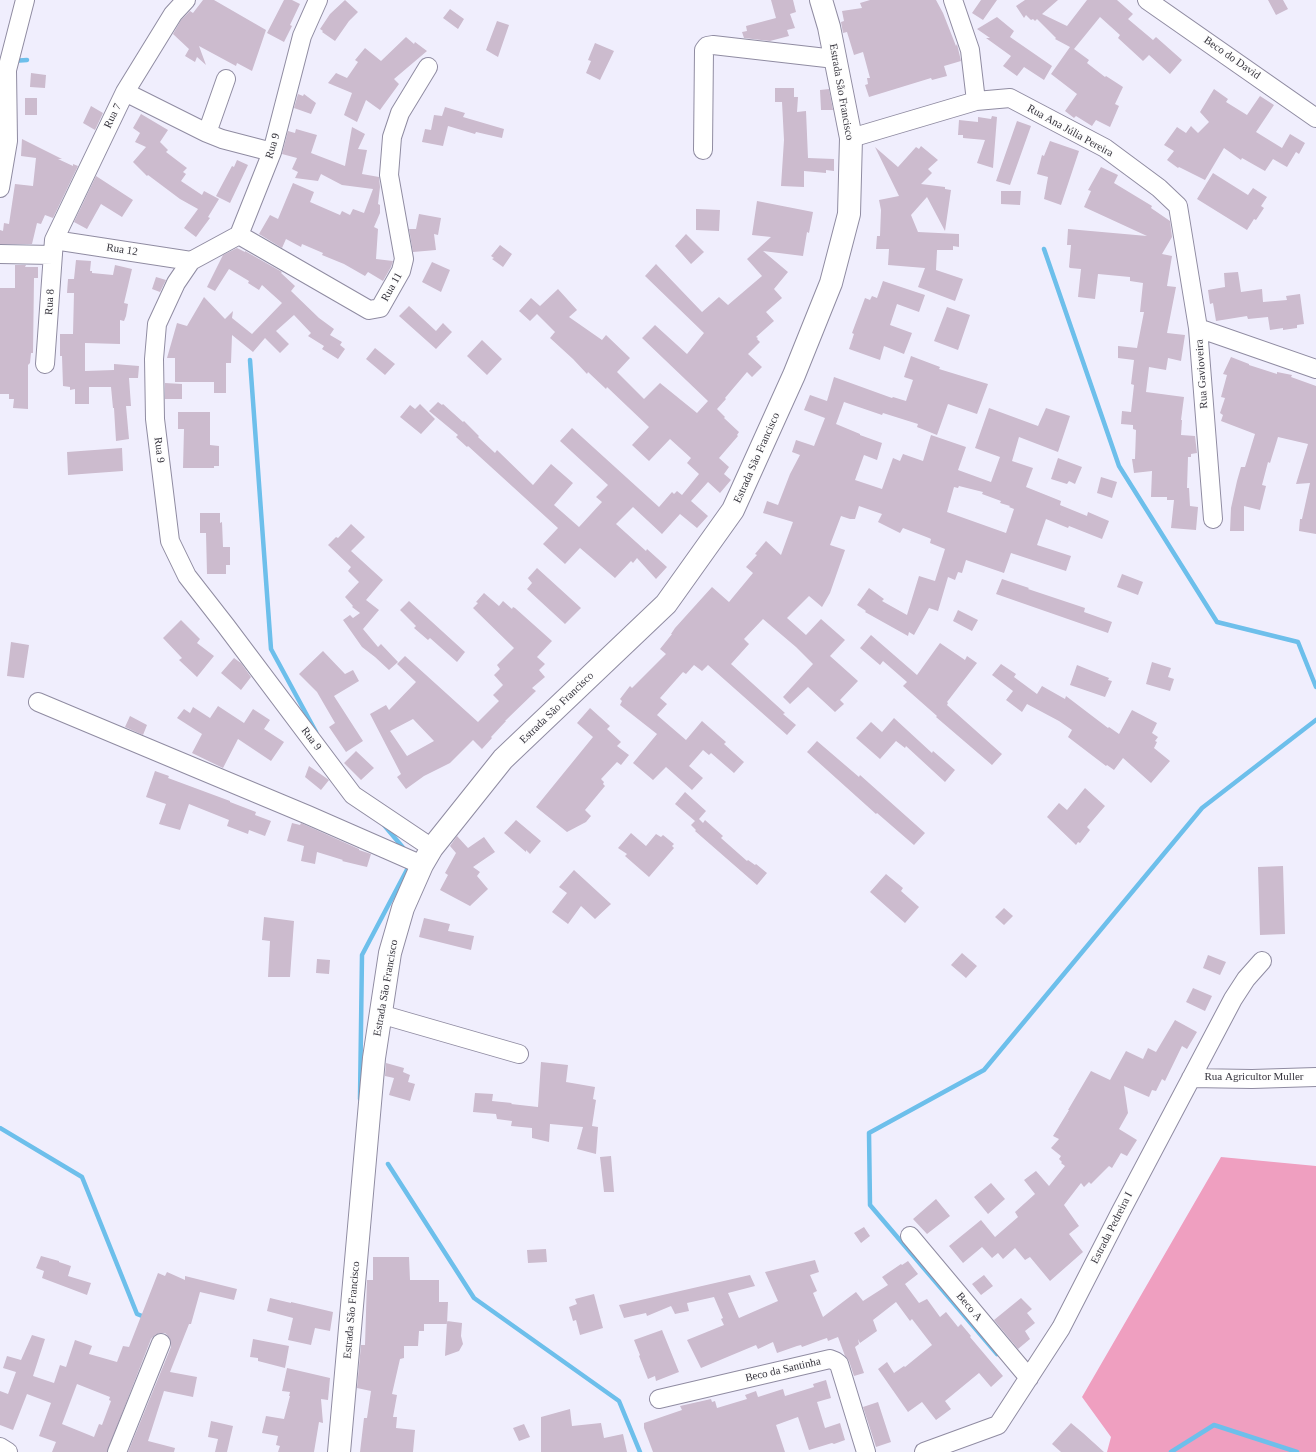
<!DOCTYPE html>
<html>
<head>
<meta charset="utf-8">
<style>
  body { margin:0 }
  canvas { display:block; background:#f0eefd }
</style>
</head>
<body>
<canvas width="1316" height="1452"></canvas>
<script>
const ctx = document.querySelector('canvas').getContext('2d');
ctx.lineJoin = 'round';
function fillPath(path, color) { ctx.fillStyle = color; ctx.fill(path, 'evenodd'); }
const shape = rows => new Path2D(rows.map(r => 'M' + r).join(''));
function stroke(path, color, width, dash) { ctx.strokeStyle = color; ctx.lineWidth = width; ctx.lineCap = dash ? 'butt' : 'round'; ctx.setLineDash(dash || []); ctx.stroke(path); }
function drawText(font, color, halo, rows, align = 'center') {
  ctx.font = font + ' "Times New Roman",serif'; ctx.lineWidth = 3; ctx.setLineDash([]); ctx.textBaseline = 'middle'; ctx.strokeStyle = halo; ctx.fillStyle = color; for (const [text, x, y, turn = 0] of rows) {
    ctx.save(); ctx.translate(x, y); ctx.rotate((+turn || 0) * Math.PI / 180); ctx.textAlign = isNaN(turn) ? turn : align; if (halo) ctx.strokeText(text, 0, 0); ctx.fillText(text, 0, 0); ctx.restore();
  }
}
fillPath(shape([
  [1221,1157,1316,1166,1316,1452,1107,1452,1111,1437,1082,1397]
]), '#ef9fc0');
stroke(shape([
  [12,61,27,60],
  [1044,249,1119,466,1217,622,1298,642,1316,687],
  [250,360,271,649,316,732],
  [384,825,405,850],
  [360,1099,362,955,410,864],
  [0,1128,82,1177,137,1314,147,1318],
  [388,1164,474,1298,619,1401,640,1452],
  [997,1354,870,1205,869,1133,984,1070,1202,808,1316,720],
  [1171,1452,1214,1425,1297,1452]
]), '#6dbfeb', 4.5);
fillPath(shape([
  [203,0,214,0,266,30,252,71,237,63,236,66,199,46,206,65,197,57,195,62,185,56,189,49,173,34,181,20,190,11,193,13],
  [284,0,292,0,300,4,290,25,292,26,284,42,267,33],
  [345,0,358,12,349,21,335,41,322,32,323,31,320,29,330,14],
  [771,0,793,0,796,12,790,14,795,28,787,30,789,36,770,41,744,38,742,32,747,31,746,26,776,18],
  [870,0,936,0,943,13,956,46,957,44,961,61,944,66,947,76,932,80,931,78,869,97,865,85,868,84,867,78,870,78,863,52,854,55,847,32,843,33,841,22,844,21,842,11,862,8,860,3],
  [981,0,997,0,983,20,972,13],
  [1025,0,1058,0,1042,14,1067,26,1087,0,1117,0,1133,14,1128,19,1153,40,1156,37,1182,60,1170,74,1149,55,1143,61,1118,38,1120,35,1100,17,1074,49,1089,60,1087,63,1105,77,1106,76,1123,87,1115,104,1119,106,1110,127,1096,120,1092,126,1076,116,1074,118,1065,111,1077,94,1051,74,1070,47,1055,39,1056,38,1037,19,1035,21,1033,19,1031,20,1026,15,1024,18,1016,6],
  [1268,0,1283,0,1288,9,1276,15],
  [450,9,464,19,458,29,443,18],
  [997,17,1014,31,1010,37,1052,66,1044,80,1024,67,1017,76,1003,66,1011,56,986,38,990,38,977,29],
  [497,21,509,25,498,57,486,50],
  [406,37,414,44,415,42,427,51,394,79,399,84,380,110,366,100,357,122,344,115,352,93,328,83,336,73,347,78,358,62,355,60,365,48,381,61],
  [595,43,614,51,600,80,586,73,591,61,588,60],
  [31,73,46,75,45,88,30,87],
  [775,88,794,88,794,97,798,97,797,112,806,111,808,158,834,159,834,171,826,170,826,173,804,171,804,187,781,186,784,140,782,102,775,102],
  [829,89,833,110,821,110,820,90],
  [1214,89,1228,99,1226,102,1247,115,1260,96,1274,105,1256,132,1282,148,1290,134,1305,143,1299,154,1296,152,1287,167,1273,159,1265,171,1242,158,1241,160,1224,148,1205,180,1179,167,1178,168,1167,160,1174,151,1164,145,1177,127,1186,133,1191,126,1198,133,1209,122,1200,112],
  [298,94,303,96,304,94,316,103,311,114,294,108],
  [25,98,37,98,37,115,25,115],
  [91,106,103,113,95,130,83,123],
  [445,107,465,113,463,117,504,129,502,138,476,132,475,134,448,126,443,146,422,142,425,129,431,130,434,115,442,116],
  [141,114,168,130,160,142,168,150,166,152,187,168,183,172,186,174,181,181,202,195,204,191,219,199,208,217,210,218,196,237,184,228,198,209,180,199,148,175,147,176,133,162,146,147,135,142,140,133,133,128],
  [992,116,997,117,993,168,977,163,985,140,963,138,963,135,958,135,959,120,978,122,978,117,991,119],
  [1017,121,1031,126,1010,185,996,181],
  [352,127,365,134,358,149,367,150,362,174,379,177,380,187,378,204,380,205,380,213,374,227,378,229,376,259,393,261,391,267,383,281,368,272,365,276,344,264,322,255,323,253,302,244,301,247,286,239,282,248,259,234,270,215,278,219,293,183,314,192,310,202,340,215,342,211,350,215,353,209,364,213,373,189,342,185,321,174,318,181,295,178,298,172,292,169,297,158,282,154,288,131,295,133,296,129,317,135,311,153,345,166],
  [22,139,62,159,58,159,73,166,73,164,78,166,53,218,45,215,41,224,37,223,32,244,0,244,0,230,3,231,4,223,9,224,15,184,33,186,36,158,21,156],
  [1050,141,1079,151,1061,205,1044,199,1048,177,1037,174,1042,155,1044,156],
  [921,146,938,160,928,169,932,173,921,184,945,187,945,189,951,190,945,231,927,197,911,215,918,232,959,234,959,247,953,246,953,250,937,250,936,270,963,279,955,301,918,287,925,268,888,265,889,249,876,249,877,236,880,236,881,210,879,200,899,196,875,147,898,167,916,147,919,149],
  [237,160,248,165,230,203,216,196,232,166,234,167],
  [1101,167,1118,175,1114,183,1152,206,1151,208,1170,221,1172,237,1162,254,1172,256,1167,286,1176,287,1167,333,1185,335,1181,361,1168,358,1166,370,1149,367,1146,392,1184,397,1181,420,1182,420,1181,435,1195,436,1197,453,1191,454,1191,457,1188,457,1187,488,1189,488,1190,506,1198,507,1196,530,1171,528,1174,500,1167,500,1167,497,1151,497,1152,471,1134,473,1132,459,1135,459,1136,430,1133,429,1133,425,1121,424,1122,411,1131,412,1134,385,1131,384,1134,360,1118,358,1118,346,1137,348,1144,312,1140,312,1143,283,1130,281,1130,277,1098,274,1095,299,1078,297,1081,269,1070,268,1069,267,1071,245,1067,245,1068,229,1147,236,1084,207,1091,191,1088,190],
  [1213,173,1248,195,1253,188,1267,197,1261,206,1264,208,1256,220,1254,219,1247,230,1197,199],
  [96,176,133,200,122,217,101,204,87,229,74,222],
  [1001,191,1021,191,1020,205,1001,204],
  [757,201,813,212,809,233,807,232,803,256,763,251,788,272,774,289,782,298,766,312,774,321,756,337,758,338,757,339,760,342,748,354,762,367,752,377,747,372,725,398,726,399,717,409,725,417,724,418,739,432,737,435,738,436,719,458,729,467,724,474,731,480,720,493,708,482,691,501,708,516,697,528,680,514,662,534,633,507,616,524,646,551,647,549,667,567,656,579,637,558,633,563,631,561,615,578,580,548,565,564,543,544,558,528,468,446,467,447,456,437,458,435,429,411,438,402,442,405,443,404,463,422,464,421,479,436,478,437,495,453,497,450,533,485,551,464,573,483,554,505,579,527,602,502,596,497,608,485,560,441,572,428,659,507,672,492,674,494,677,491,682,495,699,474,687,463,691,458,670,439,649,461,632,445,649,427,607,387,606,389,588,372,587,374,573,359,550,338,555,332,537,314,530,321,519,311,531,298,540,306,558,289,577,310,569,317,602,340,606,335,630,358,617,372,644,399,660,383,697,413,708,401,642,338,655,325,687,354,704,333,645,276,656,264,702,312,719,297,728,305,762,276,747,259,771,237,752,235],
  [696,209,720,210,719,231,696,230],
  [419,214,441,218,438,235,434,234,436,250,413,252,409,229,416,229],
  [686,234,704,252,691,264,675,246],
  [500,245,512,254,503,267,492,259,494,258,491,256],
  [237,248,245,252,245,251,282,272,281,273,295,286,291,291,319,318,334,329,330,335,342,342,340,345,345,349,338,359,322,349,324,346,308,336,311,333,294,315,276,331,289,344,280,353,265,338,253,352,232,335,231,363,226,363,226,393,214,393,214,382,175,382,175,358,167,358,177,323,187,326,204,297,225,319,233,311,232,318,252,334,282,303,262,285,259,290,248,283,249,281,229,269,215,291,207,287,223,255],
  [76,260,91,261,90,271,92,271,92,273,113,275,115,265,132,269,124,303,128,304,126,316,124,321,120,320,120,344,85,343,85,371,114,370,114,364,139,366,138,378,129,378,131,406,126,406,129,439,116,441,114,408,113,408,111,387,89,387,89,404,75,404,75,389,70,390,70,387,63,386,62,356,60,356,60,334,73,334,74,293,67,293,68,279,74,279],
  [432,262,450,270,441,292,422,282],
  [15,265,26,265,25,267,38,267,38,278,34,278,33,353,31,353,30,363,28,365,28,409,13,408,14,399,9,399,9,394,0,394,0,288,15,288],
  [1238,272,1241,292,1262,289,1263,302,1287,300,1286,296,1300,294,1304,324,1297,325,1297,328,1283,330,1283,328,1270,330,1268,317,1248,319,1247,316,1216,321,1213,303,1210,304,1208,290,1225,287,1224,273],
  [156,277,166,280,160,292,152,289],
  [883,281,925,295,919,312,897,304,890,325,912,333,904,354,884,346,880,360,849,349,854,334,852,333,865,298,870,300,872,296,877,298],
  [409,306,436,331,443,323,452,332,436,349,399,316],
  [947,307,970,315,958,350,934,341],
  [482,340,502,359,487,375,467,356],
  [375,348,395,364,385,375,366,359],
  [911,356,940,367,939,369,988,384,977,414,948,404,937,435,917,427,918,424,883,413,882,415,844,402,836,424,860,434,860,435,882,443,877,460,864,455,855,480,882,489,893,458,900,461,903,454,923,461,931,435,966,447,958,470,991,482,1000,457,975,448,989,408,1038,426,1046,408,1070,416,1058,452,1019,437,1012,461,1033,468,1026,487,1061,501,1060,505,1087,516,1088,512,1109,521,1102,539,1069,526,1068,528,1046,519,1037,545,1071,556,1066,571,1011,553,1004,573,966,560,962,573,958,572,955,580,948,577,938,611,929,608,914,635,909,632,908,636,865,612,866,611,857,605,869,588,884,599,882,601,907,615,919,576,935,581,945,549,930,543,931,539,929,538,903,528,900,533,878,522,882,514,859,506,855,519,850,519,841,516,830,545,845,550,830,593,822,607,809,596,787,618,806,635,821,619,845,640,830,656,858,681,840,700,844,704,835,712,808,687,790,704,783,697,813,664,796,647,763,619,744,639,749,644,731,664,785,713,783,714,796,725,787,735,708,665,702,671,694,665,686,674,683,672,660,698,667,704,657,715,686,740,702,721,726,742,724,744,744,762,734,773,711,753,709,755,703,750,689,766,703,778,692,790,666,767,653,780,633,763,657,734,620,705,622,701,620,699,630,686,632,688,666,654,660,649,672,634,671,634,675,628,712,587,729,602,753,573,746,567,757,555,755,554,766,541,781,555,793,522,763,513,767,501,778,505,790,474,800,455,792,452,796,440,814,446,825,418,804,410,810,395,827,401,834,377,892,398,893,397,906,401,913,380,904,377],
  [959,486,983,492,982,494,1001,501,1000,503,1010,506,1009,507,1014,509,1006,533,947,512,954,487,958,488],
  [1231,357,1249,364,1249,365,1277,374,1277,372,1292,375,1291,377,1316,386,1316,534,1299,531,1300,519,1302,519,1310,483,1296,484,1308,444,1278,437,1270,463,1268,462,1262,485,1266,486,1260,510,1244,506,1244,531,1230,531,1231,508,1237,481,1241,467,1245,467,1255,434,1221,421,1223,415,1220,413,1225,398,1221,397,1227,375,1223,374],
  [165,383,182,384,182,399,165,399],
  [420,404,435,419,421,434,400,417,410,405,415,409],
  [178,412,210,412,210,445,219,446,219,466,214,466,214,468,183,468,184,429,178,429],
  [122,448,123,471,68,475,67,452],
  [1058,458,1082,467,1075,484,1069,481,1067,484,1051,479],
  [1101,477,1117,482,1112,498,1097,493],
  [200,513,220,513,220,523,222,522,223,547,230,547,230,565,226,565,226,574,207,574,206,533,200,533],
  [351,524,365,537,351,551,383,580,366,600,379,610,363,629,378,647,381,644,398,662,389,670,375,657,362,647,343,620,350,615,353,618,360,613,352,607,353,606,345,597,359,582,348,571,351,567,328,545,336,537,338,538],
  [537,568,581,608,565,624,527,589,532,583,528,578],
  [1122,574,1143,582,1138,595,1117,587],
  [1002,579,1029,588,1028,589,1085,608,1084,612,1112,622,1108,633,996,594],
  [484,593,499,606,503,601,512,609,513,607,515,608,552,641,537,657,545,664,539,670,545,677,532,688,536,691,505,721,506,721,491,737,492,738,482,749,473,740,450,763,424,776,406,789,397,777,401,774,370,714,386,705,389,710,416,682,397,664,405,656,478,722,499,701,493,695,503,685,494,675,500,669,497,665,514,648,473,608,478,603,476,602],
  [413,719,434,741,407,756,390,731],
  [409,601,465,652,457,662,430,638,428,640,414,628,416,626,400,610],
  [958,610,978,620,972,631,953,621],
  [181,620,200,639,197,643,214,656,197,677,179,660,182,658,163,638],
  [871,635,917,675,940,643,965,660,967,656,977,663,947,702,948,703,947,705,1002,754,992,765,936,717,937,716,903,686,907,682,883,661,880,665,860,648],
  [11,642,29,645,24,678,7,676],
  [323,651,345,674,353,670,359,681,334,696,363,741,346,752,329,727,335,723,317,692,299,674],
  [234,658,241,663,251,677,241,690,221,673],
  [1152,662,1171,668,1168,677,1174,679,1170,691,1146,684],
  [1001,664,1016,674,1014,677,1037,694,1042,686,1065,699,1066,696,1108,728,1109,727,1119,734,1132,710,1157,723,1152,733,1158,737,1155,741,1157,742,1154,748,1170,761,1151,783,1123,758,1114,770,1107,765,1106,766,1068,737,1072,730,1059,721,1027,704,1022,712,1006,700,1013,691,992,675],
  [1077,665,1109,678,1108,680,1112,681,1105,697,1070,685],
  [218,706,244,723,253,709,270,720,264,729,284,742,271,761,238,739,223,768,192,753,202,734,177,718,184,709,190,713,193,707,210,718],
  [590,708,610,726,607,729,621,742,617,746,629,755,621,765,617,762,601,779,604,782,603,784,605,786,585,810,591,816,586,822,567,832,536,807,593,737,577,723],
  [130,716,147,725,143,735,125,727],
  [894,718,932,753,933,751,955,770,945,782,906,746,905,748,896,741,880,759,856,738,871,722,882,732],
  [817,741,859,777,860,775,925,833,914,845,877,813,876,814,807,752],
  [356,751,374,768,361,780,344,763],
  [309,766,329,780,321,790,305,777],
  [155,771,169,776,168,778,230,801,230,802,256,812,255,815,271,821,265,836,249,830,248,834,227,826,229,820,189,804,180,830,159,824,166,804,146,797],
  [1085,788,1105,806,1087,827,1090,830,1080,843,1078,842,1076,845,1047,817,1059,803,1067,810],
  [685,792,706,811,699,819,703,823,705,820,723,836,721,838,747,861,748,860,755,865,756,864,767,873,757,885,695,831,696,830,691,825,695,821,675,804],
  [516,820,541,841,530,854,526,850,526,852,504,833],
  [292,823,300,825,301,823,359,849,359,850,371,854,367,867,342,861,343,860,317,852,315,864,301,861,304,846,287,841],
  [631,833,646,846,656,834,661,837,663,835,674,844,672,846,674,848,649,877,625,856,627,854,618,848],
  [457,836,468,848,484,837,495,852,473,867,480,872,477,876,488,889,470,906,440,890,448,875,445,873,456,853,450,846],
  [1283,866,1285,934,1260,935,1258,867],
  [574,870,611,904,595,919,581,906,568,924,552,912,567,893,559,887],
  [886,874,903,888,901,891,919,907,905,923,870,892],
  [1004,908,1013,916,1004,925,995,917],
  [264,917,294,921,290,977,268,977,270,941,262,940],
  [424,918,450,924,448,931,474,936,471,950,419,937],
  [962,953,977,966,966,978,951,965],
  [1208,955,1226,962,1220,975,1203,968],
  [317,959,330,960,329,974,316,973],
  [1193,988,1212,996,1205,1011,1186,1002],
  [1175,1020,1197,1032,1187,1049,1182,1046,1165,1081,1162,1079,1156,1091,1152,1090,1149,1097,1124,1086,1128,1113,1119,1129,1137,1140,1127,1156,1121,1153,1112,1168,1109,1166,1091,1184,1089,1182,1084,1187,1081,1183,1064,1205,1079,1226,1069,1234,1083,1252,1050,1281,1030,1257,1025,1260,1015,1248,1003,1259,998,1253,992,1258,982,1247,963,1263,949,1246,981,1220,995,1237,1018,1217,1015,1212,1035,1194,1024,1180,1036,1171,1049,1186,1065,1166,1061,1163,1062,1162,1059,1159,1061,1156,1051,1148,1059,1139,1053,1136,1069,1110,1068,1110,1091,1071,1110,1080,1126,1051,1143,1059,1148,1048,1156,1052],
  [541,1062,568,1065,566,1082,595,1087,593,1099,596,1100,592,1126,598,1127,596,1154,577,1149,583,1127,550,1124,549,1142,532,1138,532,1128,511,1126,512,1121,497,1119,496,1114,473,1112,475,1093,493,1094,492,1101,512,1103,511,1104,538,1107],
  [386,1063,404,1068,403,1072,410,1075,408,1082,415,1084,410,1101,389,1095,394,1078,385,1076],
  [611,1156,614,1192,604,1192,600,1157],
  [991,1183,1005,1199,988,1214,974,1197],
  [936,1199,950,1216,927,1234,913,1219],
  [864,1227,870,1236,861,1243,854,1233],
  [546,1249,547,1262,528,1263,527,1250],
  [41,1256,59,1261,59,1262,71,1266,68,1276,91,1283,87,1295,42,1278,44,1271,36,1268],
  [373,1257,409,1257,410,1280,439,1280,439,1302,448,1302,447,1324,424,1324,424,1331,419,1331,418,1346,404,1346,404,1358,400,1359,392,1394,397,1395,393,1417,397,1417,396,1428,415,1430,413,1452,360,1452,364,1418,367,1418,371,1391,357,1388,361,1345,365,1345,367,1280,373,1280],
  [815,1260,819,1272,810,1275,817,1291,813,1293,823,1317,856,1292,863,1301,888,1285,882,1277,901,1264,902,1265,908,1261,918,1274,905,1284,919,1303,927,1299,940,1317,946,1312,958,1327,961,1324,971,1336,970,1337,1003,1376,991,1387,979,1373,945,1401,951,1409,936,1420,922,1402,908,1412,878,1369,887,1362,894,1373,904,1366,905,1367,932,1345,912,1319,910,1321,896,1302,873,1320,877,1331,860,1343,858,1339,859,1344,855,1347,864,1373,854,1376,849,1361,845,1356,838,1337,828,1341,827,1338,821,1340,802,1347,801,1345,797,1346,777,1353,773,1342,758,1349,756,1345,701,1368,687,1340,724,1325,721,1319,723,1318,714,1297,687,1303,689,1311,675,1314,671,1306,647,1316,646,1313,624,1318,619,1305,750,1275,755,1286,728,1293,739,1318,778,1301,765,1272],
  [167,1272,185,1280,185,1276,237,1289,234,1300,200,1292,191,1324,189,1324,170,1372,197,1377,193,1397,164,1391,148,1441,175,1448,174,1452,128,1452,171,1347,171,1342,169,1337,165,1333,160,1333,155,1335,151,1339,107,1452,52,1452,56,1442,39,1436,51,1403,27,1394,13,1430,0,1425,0,1391,8,1394,16,1372,3,1368,7,1356,21,1360,32,1335,45,1339,33,1376,54,1383,60,1365,66,1367,75,1340,92,1346,89,1354,117,1362,123,1346,129,1347,158,1273,165,1276],
  [77,1384,110,1397,109,1400,111,1401,102,1425,99,1424,94,1437,62,1424],
  [984,1275,993,1286,981,1295,972,1284],
  [594,1294,603,1328,580,1335,576,1320,573,1321,569,1307,577,1304,575,1299],
  [270,1298,291,1303,291,1302,333,1312,330,1331,315,1328,311,1345,288,1340,293,1318,267,1311],
  [1021,1298,1032,1309,1027,1313,1035,1323,1025,1331,1030,1339,1018,1349,994,1320],
  [447,1321,462,1323,461,1336,463,1344,459,1351,445,1356],
  [662,1330,679,1372,656,1381,655,1376,648,1379,639,1356,640,1355,634,1340],
  [253,1339,289,1346,285,1368,258,1361,258,1358,250,1357],
  [287,1368,330,1378,328,1400,321,1399,323,1423,319,1422,314,1452,278,1452,280,1446,276,1445,278,1436,262,1433,266,1416,284,1419,290,1396,289,1396,290,1392,282,1391],
  [826,1380,831,1398,817,1402,825,1428,840,1423,845,1440,834,1444,832,1443,809,1450,798,1417,776,1425,785,1452,653,1452,644,1428,644,1423,682,1410,680,1406,711,1399,712,1402,715,1401,717,1408,747,1399,745,1395,756,1391,758,1397,783,1389,785,1396,814,1387,813,1384],
  [878,1402,891,1442,876,1447,863,1407],
  [570,1409,572,1426,601,1423,604,1438,623,1434,627,1452,541,1452,541,1417],
  [211,1421,233,1426,227,1452,215,1452,218,1439,208,1437],
  [1071,1423,1083,1433,1104,1452,1061,1452,1052,1444],
  [524,1424,530,1437,519,1441,513,1428]
]), '#ccbbce');
const minor = shape([
  [318,0,302,36,272,152,239,235,191,261,176,283,157,324,154,359,155,419,170,541,187,576,226,626,353,795,432,848],
  [953,0,970,50,976,101],
  [1147,0,1316,118],
  [125,92,207,133,226,79],
  [207,133,222,139,272,152],
  [851,138,976,101,1010,98,1105,148,1159,188,1178,206,1198,328,1213,519],
  [703,150,704,50,707,46,713,45,835,59],
  [0,188,8,141,7,70,25,0],
  [239,235,369,310,380,308,401,271,404,259,389,175,392,137,400,113,428,67],
  [54,240,191,261],
  [0,254,53,255],
  [1198,328,1316,369],
  [45,364,54,240,125,92,173,14,186,0],
  [38,702,308,815,422,865],
  [380,1014,519,1054],
  [1191,1078,1252,1079,1316,1077],
  [910,1236,1029,1378],
  [659,1399,830,1359,835,1361,839,1364,866,1452],
  [0,1447,8,1452],
  [117,1452,161,1343],
  [924,1452,998,1425,1061,1328,1121,1211,1233,999,1246,979,1262,961]
]);
const major = shape([
  [339,1452,374,1058,390,953,403,908,422,865,432,848,503,759,666,604,733,510,794,375,831,283,849,214,851,138,829,27,821,0]
]);
stroke(minor, '#908ca2', 20);
stroke(major, '#908ca2', 24);
stroke(minor, '#fff', 18);
stroke(major, '#fff', 22);
drawText('11px', '#36343d', '#fdfdfd', [
  ["Beco do David",1232,58,35],
  ["Estrada São Francisco",841,92,80],
  ["Rua 7",113,116,-64],
  ["Rua Ana Júlia Pereira",1070,131,29],
  ["Rua 9",273,146,-73],
  ["Rua 12",122,250,9],
  ["Rua 11",392,287,-61],
  ["Rua 8",50,302,-86],
  ["Rua Gavioveira",1202,374,-94],
  ["Rua 9",159,450,83],
  ["Estrada São Francisco",757,458,-66],
  ["Estrada São Francisco",557,708,-44],
  ["Rua 9",311,739,53],
  ["Estrada São Francisco",386,988,-80],
  ["Rua Agricultor Muller",1254,1077],
  ["Estrada Pedreira I",1112,1228,-63],
  ["Beco A",969,1307,50],
  ["Estrada São Francisco",352,1310,-85],
  ["Beco da Santinha",783,1370,-13]
]);
</script>
</body>
</html>
